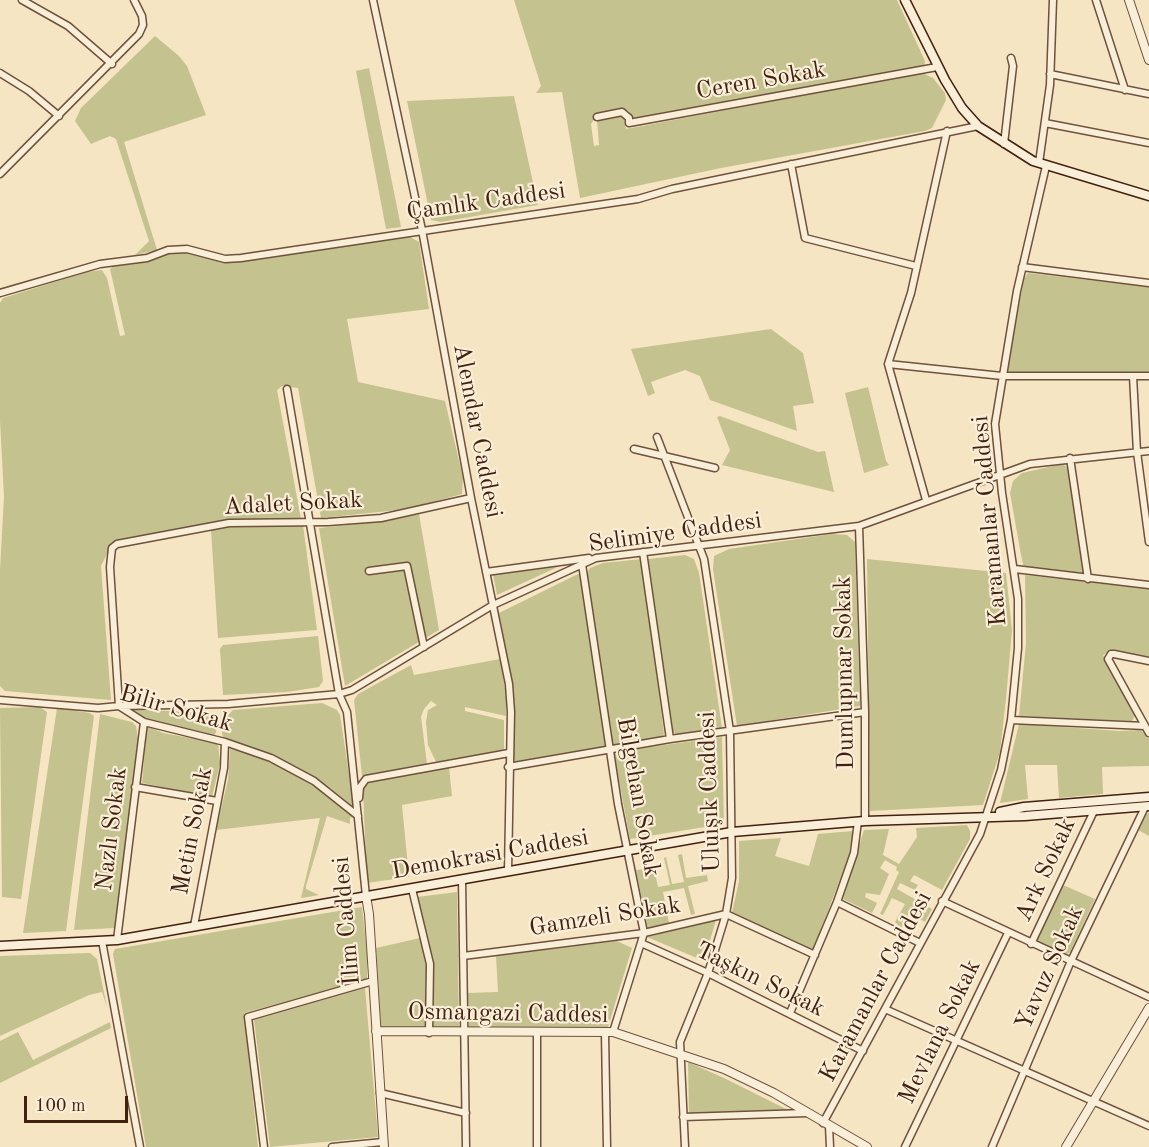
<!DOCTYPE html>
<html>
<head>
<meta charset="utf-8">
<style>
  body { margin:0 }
  #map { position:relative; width:1149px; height:1147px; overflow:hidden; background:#f6e5c2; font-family:"Old Standard TT",serif }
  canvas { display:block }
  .scale { position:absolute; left:24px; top:1096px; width:104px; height:27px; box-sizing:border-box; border:3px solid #422012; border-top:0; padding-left:8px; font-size:18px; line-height:21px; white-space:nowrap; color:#422012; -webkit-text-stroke:4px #f9eed7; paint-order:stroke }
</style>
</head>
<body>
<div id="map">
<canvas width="1149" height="1147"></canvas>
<div class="scale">100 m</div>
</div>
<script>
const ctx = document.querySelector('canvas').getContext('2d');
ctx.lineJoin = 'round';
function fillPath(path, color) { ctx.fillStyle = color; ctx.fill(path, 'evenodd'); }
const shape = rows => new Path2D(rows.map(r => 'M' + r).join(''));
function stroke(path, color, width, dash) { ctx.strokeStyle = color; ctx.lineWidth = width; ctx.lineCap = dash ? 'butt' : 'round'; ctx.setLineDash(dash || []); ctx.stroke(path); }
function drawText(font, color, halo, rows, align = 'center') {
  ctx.font = font + ' "Old Standard TT",serif'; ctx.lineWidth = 4.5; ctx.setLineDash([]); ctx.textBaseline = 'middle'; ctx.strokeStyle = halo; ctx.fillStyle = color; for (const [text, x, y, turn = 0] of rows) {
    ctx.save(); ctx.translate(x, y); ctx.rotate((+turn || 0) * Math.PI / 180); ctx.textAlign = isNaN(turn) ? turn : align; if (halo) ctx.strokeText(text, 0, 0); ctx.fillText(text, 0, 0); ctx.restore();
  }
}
fillPath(shape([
  [514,0,897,0,925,61,924,66,633,118,629,111,621,108,598,113,591,124,594,146,599,145,597,120,614,116,623,115,626,129,922,73,933,78,945,93,946,100,932,128,925,131,721,168,580,198,562,92,536,93,541,86],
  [155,36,179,56,187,66,206,115,124,142,157,250,135,255,149,241,116,139,110,136,91,144,75,121,81,108],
  [369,68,401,227,386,229,356,71],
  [514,96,538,205,441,222,431,220,407,101],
  [408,236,419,242,429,309,347,319,358,382,445,401,463,478,462,494,408,509,321,518,298,388,282,386,277,390,301,519,232,521,123,539,112,544,101,566,111,700,5,691,0,686,0,570,4,497,0,420,0,303,3,298,87,272,102,270,107,278,120,336,125,335,110,269,115,265,138,262,180,251,230,263],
  [1028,273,1149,287,1149,373,1006,373,1024,279],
  [771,329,803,353,814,403,793,406,797,431,710,400,700,376,685,370,651,382,655,393,648,396,631,349],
  [868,387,886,461,889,465,864,473,845,393],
  [720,416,818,452,825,451,834,492,722,465,730,450,717,417],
  [1062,464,1069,468,1084,572,1082,575,1024,568,1021,555,1010,493,1013,481,1022,473],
  [419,514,439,630,345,686,319,528,386,521],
  [236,525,303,525,317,630,218,638,211,530],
  [832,534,847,535,855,542,860,706,737,726,713,569,714,556,729,549],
  [685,555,694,559,699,573,722,728,679,735,673,732,648,559],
  [642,559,664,734,661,737,613,746,587,573,590,568,603,563],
  [867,559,1006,573,1012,630,1006,699,1000,752,983,805,870,811],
  [562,565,497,595,493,574],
  [578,574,582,575,606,746,512,762,513,693,499,613],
  [1025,575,1149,589,1149,657,1110,651,1103,655,1135,715,1132,721,1019,716,1026,643],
  [318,636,323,681,319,687,287,692,223,695,220,649,223,645],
  [500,659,506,694,506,716,465,707,465,711,504,720,504,751,436,762,428,745,426,722,428,710,437,705,431,701,424,709,421,717,427,764,362,776,354,700,358,694,411,665,414,675],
  [322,703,337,710,340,715,354,807,329,787,291,765,267,753,224,739,222,734,224,720,233,710],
  [40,707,47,712,21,899,2,897,0,708],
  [57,708,90,713,94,716,66,931,23,933],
  [127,709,215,713,218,717,216,732,214,736,155,723],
  [100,714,132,722,136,726,138,739,115,928,74,930],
  [1019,724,1120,731,1141,730,1149,739,1149,766,1102,767,1103,794,1059,798,1057,765,1025,765,1028,799,1000,803],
  [147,726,163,733,218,743,220,763,212,797,142,783],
  [722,737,724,824,630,839,614,754,621,751],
  [230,749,260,757,291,771,324,792,353,817,350,818,350,824,327,816,306,886,306,889,319,895,301,898,320,818,216,830,228,780],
  [449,767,452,796,402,805,409,877,367,883,363,791,365,785,371,781],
  [1149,813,1149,836,1138,830,1146,814],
  [967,825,970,831,970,839,942,890,914,875,910,881,918,885,915,890,900,883,897,889,932,909,925,922,909,913,901,928,895,922,905,904,892,898,883,915,880,914,899,872,896,870,897,867,885,860,880,868,889,874,880,895,866,893,865,897,877,903,872,913,843,899,864,830,889,829,883,855,899,864,917,837,916,828],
  [853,831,849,856,813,950,732,913,739,881,739,841,781,838,775,856,809,866,818,834],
  [682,854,686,878,707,875,708,881,688,886,695,914,691,915,684,888,663,892,669,923,648,929,636,870,654,868,658,887,670,885,664,858,666,857,672,884,684,882,678,855],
  [1063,885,1095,899,1070,952,1065,955,1039,943,1037,939],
  [457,892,459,1030,433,1030,434,967,417,897],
  [362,907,367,952,367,979,244,1013,258,1147,146,1147,113,954,115,949],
  [716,920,704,961,647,937],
  [420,938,426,966,425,1029,381,1027,376,948],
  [617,941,632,948,608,1027,469,1028,468,993,498,992,496,956],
  [90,953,97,959,107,1007,102,992,89,995,0,1036,0,956],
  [365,988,378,1137,270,1147,254,1020],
  [110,1022,111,1028,0,1083,0,1041,18,1032,33,1060],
  [688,1062,724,1078,788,1110,689,1114]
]), '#c4c28e');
const minor = shape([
  [22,0,68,26,112,64],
  [373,0,422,230,471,498,509,684,511,712,508,871],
  [1096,0,1125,90],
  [0,73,29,91,59,116],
  [1050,74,1149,94],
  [597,117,622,112,629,118,629,123,937,67],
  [1045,123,1149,143],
  [1004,144,1013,66,1011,58],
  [1039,163,1050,85,1053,0],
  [791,164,805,238,916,266],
  [0,174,139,34,143,25,142,16,134,0],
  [1022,267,1149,283],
  [0,293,100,264,147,258,168,250,187,249,225,259,241,258,638,199,672,189,978,126],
  [888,364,1002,376,1149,376],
  [1133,376,1137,452,1149,542],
  [287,389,339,694,347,712,366,896],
  [657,437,704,559,730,731,732,878,726,914,708,973,680,1042,685,1147],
  [634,449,715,468],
  [1070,458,1088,579],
  [471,498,381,518,328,522,229,523,117,544,112,548,110,567,119,706,228,704,339,694,352,690,493,605,596,558,859,526,1030,464,1149,451],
  [926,500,888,364,911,293,947,131],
  [859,526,865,712,865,821],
  [643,552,670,739],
  [582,564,618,804,644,933,613,1032],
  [1015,569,1149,585],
  [369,571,407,566,424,647],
  [486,572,589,558],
  [1149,661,1114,654,1111,654,1108,659,1149,733],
  [0,700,98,708,119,706,144,722,225,742,271,758,314,781,358,816],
  [1011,720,1145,726],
  [508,767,670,739,865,712],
  [135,787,217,801],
  [359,798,360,787,366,779,509,753],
  [462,879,466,1147],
  [412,889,430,964,429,1033],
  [942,901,1149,997],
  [837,902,920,943],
  [194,926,224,768,225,742],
  [117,940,144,722],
  [102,941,140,1147],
  [641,943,708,973,863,1051],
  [1031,944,1094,811],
  [463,956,644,933,726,914,815,955],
  [885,1009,1149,1126],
  [790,1013,837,902,854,853,858,821],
  [537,1033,537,1147],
  [605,1033,607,1147],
  [380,1093,466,1113],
  [683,1117,807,1113],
  [823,1123,980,834,1001,770,1011,720,1018,648,1018,599,1002,493,995,424,1017,291,1046,166],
  [829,1126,830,1147],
  [264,1147,248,1017,373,981],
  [332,1147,383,1142],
  [905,1147,1008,933],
  [992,1147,1071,961,1145,807]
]);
const tertiary = shape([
  [1129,0,1149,60],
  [366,896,369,914,384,1147],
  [376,1031,613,1032,724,1069,774,1093,867,1147],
  [1066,1147,1149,1008]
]);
const secondary = shape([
  [905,0,945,80,962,108,978,126,1033,161,1149,196],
  [1000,812,1024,807,1149,797],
  [0,946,117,940,732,832,865,821,1025,816,1149,806]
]);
stroke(minor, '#6f513e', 9);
stroke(tertiary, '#6f513e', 10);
stroke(secondary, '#422012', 11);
stroke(minor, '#f9eed7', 6);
stroke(tertiary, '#f9eed7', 8);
stroke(secondary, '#f9eed7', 8);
drawText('24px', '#422012', '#f9eed7', [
  ["Ceren Sokak",761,81,-10],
  ["Çamlık Caddesi",486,202,-8],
  ["Alemdar Caddesi",477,431,79],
  ["Adalet Sokak",293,504,-3],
  ["Karamanlar Caddesi",990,521,-95],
  ["Selimiye Caddesi",675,533,-8],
  ["Dumlupınar Sokak",845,673,-91],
  ["Bilir Sokak",176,709,16],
  ["Uluışık Caddesi",710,792,-92],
  ["Bilgehan Sokak",638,797,80],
  ["Nazlı Sokak",112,829,-83],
  ["Metin Sokak",193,831,-79],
  ["Demokrasi Caddesi",490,855,-10],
  ["Ark Sokak",1046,870,-65],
  ["Gamzeli Sokak",605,917,-9],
  ["İlim Caddesi",347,921,-95],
  ["Yavuz Sokak",1050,968,-66],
  ["Taşkın Sokak",760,980,26],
  ["Karamanlar Caddesi",876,987,-62],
  ["Osmangazi Caddesi",508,1014,1],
  ["Mevlana Sokak",940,1032,-64]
]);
</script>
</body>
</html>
